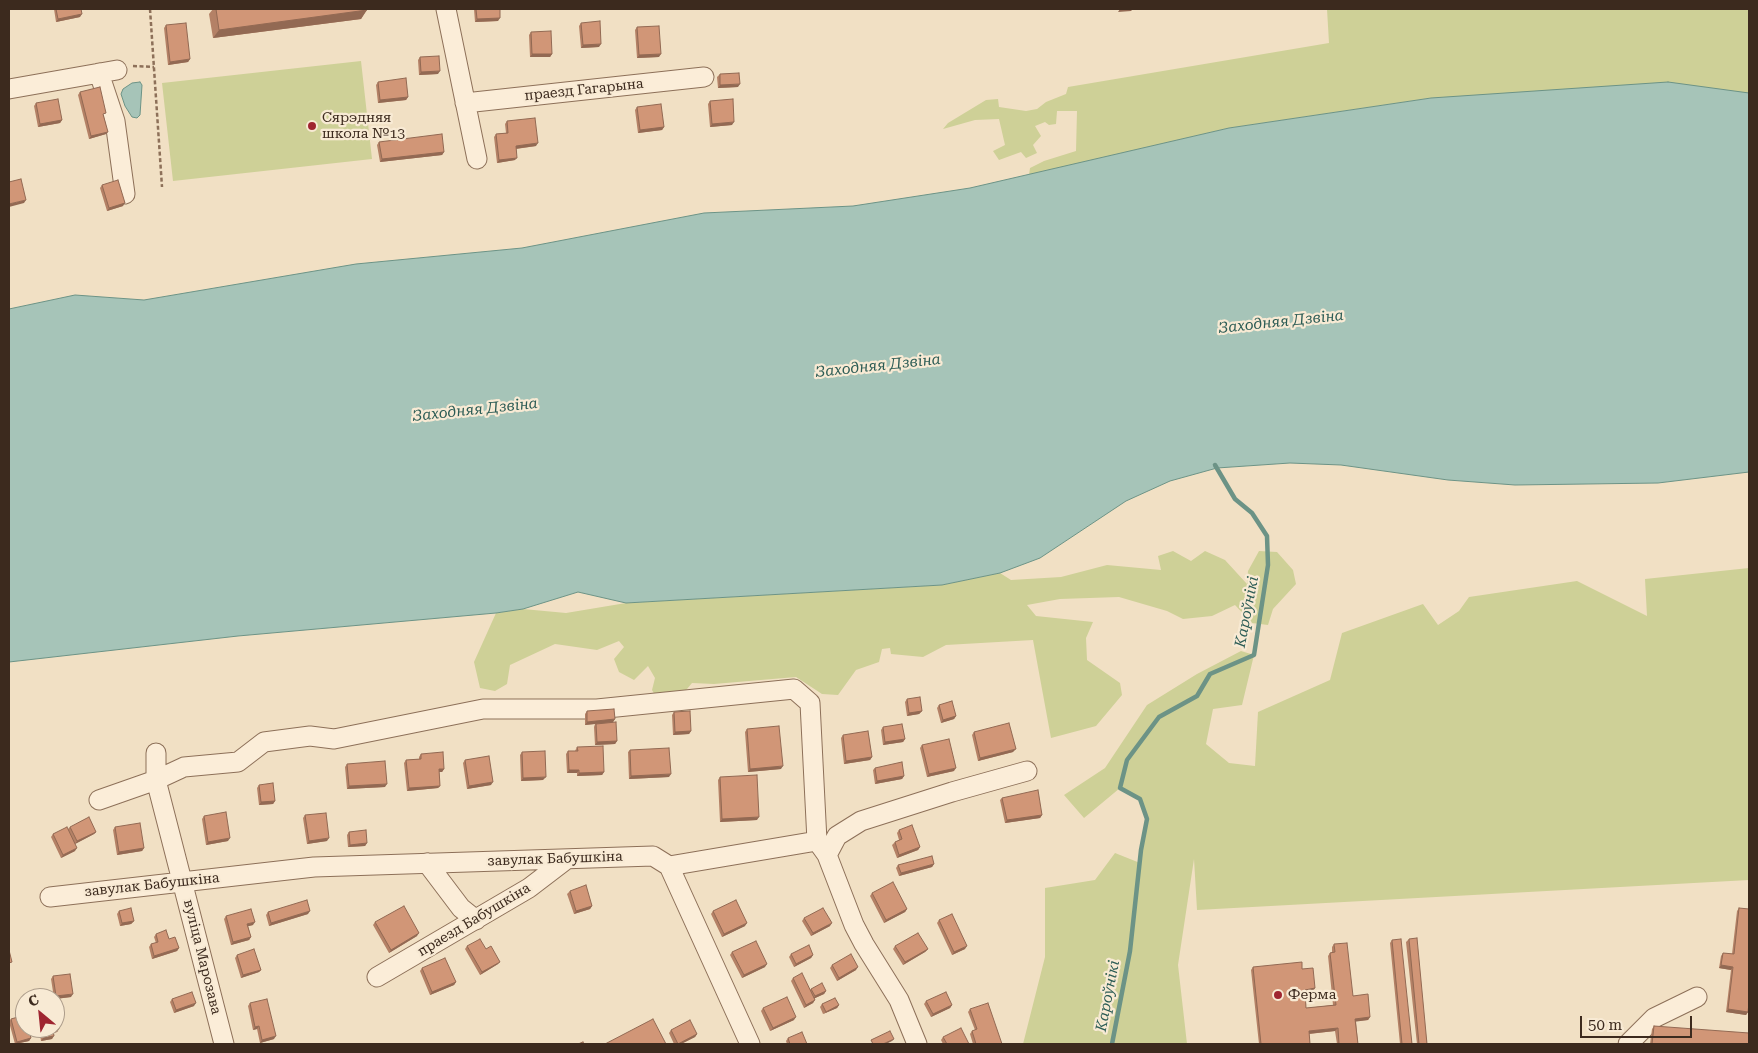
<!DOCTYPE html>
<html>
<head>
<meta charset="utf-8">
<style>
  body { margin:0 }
  #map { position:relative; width:1758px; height:1053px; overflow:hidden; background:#f1e0c4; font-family:"Roboto Serif",serif }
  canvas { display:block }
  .frame { position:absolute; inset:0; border:10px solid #3c2a1e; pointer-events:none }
  .north { position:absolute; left:15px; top:988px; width:50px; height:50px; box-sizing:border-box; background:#f8ead4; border:1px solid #ad9d8b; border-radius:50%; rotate:332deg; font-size:14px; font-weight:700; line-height:20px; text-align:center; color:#3c2a1e }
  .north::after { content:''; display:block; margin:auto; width:18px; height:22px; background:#9f2530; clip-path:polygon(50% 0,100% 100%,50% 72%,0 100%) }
  .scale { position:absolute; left:1580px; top:1016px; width:112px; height:22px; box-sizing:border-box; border:2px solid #3c2a1e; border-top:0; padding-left:6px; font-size:15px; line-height:18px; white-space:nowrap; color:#3c2a1e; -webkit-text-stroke:4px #f8ead4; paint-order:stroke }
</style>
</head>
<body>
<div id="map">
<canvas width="1758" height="1053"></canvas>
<div class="frame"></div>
<div class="north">С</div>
<div class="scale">50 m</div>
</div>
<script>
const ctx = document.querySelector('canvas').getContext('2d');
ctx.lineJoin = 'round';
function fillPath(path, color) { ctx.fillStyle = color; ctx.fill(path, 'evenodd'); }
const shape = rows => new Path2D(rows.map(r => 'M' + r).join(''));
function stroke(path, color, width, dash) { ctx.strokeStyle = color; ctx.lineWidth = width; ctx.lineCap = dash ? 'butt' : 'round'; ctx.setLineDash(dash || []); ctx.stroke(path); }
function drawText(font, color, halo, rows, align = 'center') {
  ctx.font = font + ' "Roboto Serif",serif'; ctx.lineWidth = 4.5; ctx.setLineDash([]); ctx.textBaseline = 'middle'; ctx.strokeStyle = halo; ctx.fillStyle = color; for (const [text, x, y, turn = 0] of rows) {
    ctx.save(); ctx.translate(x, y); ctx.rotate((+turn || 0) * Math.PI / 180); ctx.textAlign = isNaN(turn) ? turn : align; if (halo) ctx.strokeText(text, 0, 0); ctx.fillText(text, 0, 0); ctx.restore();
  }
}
fillPath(shape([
  [1327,9,1749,9,1749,93,1431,98,1229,128,1029,175,1030,168,1044,161,1076,151,1077,111,1057,111,1056,124,1049,125,1045,122,1035,126,1041,136,1033,145,1037,153,1026,158,1021,152,999,160,993,151,1005,145,999,119,975,120,943,129,948,123,986,100,998,99,999,107,1026,111,1037,109,1046,102,1066,94,1068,87,1329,43],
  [361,61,372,159,173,181,162,83],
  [1173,551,1191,561,1205,551,1225,560,1247,584,1248,571,1259,551,1277,552,1293,570,1296,584,1273,609,1268,625,1252,623,1235,605,1212,616,1183,619,1167,611,1119,597,1060,599,1027,605,1036,616,1093,622,1086,638,1087,660,1120,683,1122,695,1096,726,1051,738,1033,640,946,645,923,657,891,654,890,648,882,649,879,662,856,670,838,695,822,694,796,677,714,684,692,683,682,695,656,697,652,690,655,678,648,666,634,680,619,672,614,659,624,647,619,641,597,650,555,644,510,665,507,684,495,691,480,688,474,662,496,613,523,609,566,613,626,603,942,585,1000,573,1011,580,1061,577,1107,565,1161,570,1158,556],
  [1749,568,1749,880,1197,910,1194,859,1178,965,1187,1044,1023,1044,1045,957,1045,888,1095,880,1115,853,1140,863,1147,819,1140,799,1120,788,1084,818,1064,795,1105,768,1147,705,1197,674,1241,651,1254,655,1242,705,1213,709,1206,744,1229,763,1255,766,1258,712,1330,680,1342,633,1423,604,1438,625,1459,611,1469,597,1577,581,1647,616,1645,579]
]), '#ced097');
const water = shape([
  [140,82,142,85,140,115,137,118,132,117,125,106,121,94,123,89,132,83,140,82],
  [1668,82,1749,93,1749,472,1658,483,1515,485,1448,480,1341,465,1290,463,1217,468,1170,481,1126,501,1040,558,1000,573,942,585,626,603,578,592,523,609,496,613,238,636,9,662,9,309,75,295,144,300,356,264,522,248,704,213,853,206,970,188,1229,128,1431,98,1668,82]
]);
fillPath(water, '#a6c4b8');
stroke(water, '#6c9386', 1);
stroke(shape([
  [1112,1044,1130,951,1141,850,1147,819,1140,799,1120,788,1127,760,1159,717,1197,696,1210,674,1254,655,1268,565,1267,536,1252,513,1235,499,1215,465]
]), '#6c9386', 4.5);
const minor = shape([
  [446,9,477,159],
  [99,73,115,121,125,194],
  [9,89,117,70],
  [465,103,704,77],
  [156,753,156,780,224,1044],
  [99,800,156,780,184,767,238,762,264,742,310,736,334,739,483,709,597,709,794,689,810,703,817,841],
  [827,855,837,836,861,821,952,792,1027,771],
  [427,863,461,908,476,920],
  [669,866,750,1044],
  [50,897,314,867,653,856,669,866,817,841,827,855,854,925,864,944,899,1000,917,1044],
  [377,977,529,888,567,859],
  [1628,1044,1654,1018,1697,997]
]);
stroke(minor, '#8d7059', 21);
stroke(shape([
  [150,9,162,187],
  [133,66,154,67]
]), '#8d7059', 2.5, [4, 2.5]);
stroke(minor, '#fbedd8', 19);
fillPath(shape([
  [54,9,81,9,80,17,56,22],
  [213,9,367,9,361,19,213,38,209,14],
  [474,9,500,9,498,21,475,22],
  [581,23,599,47,581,48,579,26],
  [166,25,190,59,188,62,168,65,164,28],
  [637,27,659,57,637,58,635,30],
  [531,32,552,54,550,57,530,57,529,35],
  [420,57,438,74,419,75,418,60],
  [720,74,738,87,718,88,717,77],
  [378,82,408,97,406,100,378,103,376,85],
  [80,92,104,116,106,134,89,139,78,95],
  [710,101,732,125,710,127,708,104],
  [36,103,62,120,60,123,38,127,34,106],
  [637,107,664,127,662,130,638,133,635,110],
  [507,121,536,146,516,149,515,160,497,163,494,137,496,134,506,133,505,124],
  [379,142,444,152,442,155,380,162,377,145],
  [102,185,123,206,107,211,100,188],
  [907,699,922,711,919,714,907,716,905,702],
  [939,705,956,716,954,719,941,723,937,708],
  [587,711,615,719,613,722,617,741,615,744,595,745,594,727,595,724,585,725,585,714],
  [674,712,691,731,689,734,673,735,672,715],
  [883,727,905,739,903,742,883,745,881,730],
  [747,729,781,769,748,772,745,732],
  [974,732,1013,752,978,761,972,735],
  [843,735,872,757,870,760,844,764,841,738],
  [922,745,954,771,927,777,920,748],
  [577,747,604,772,602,775,577,776,577,773,567,773,566,754,568,751,575,751],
  [630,750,669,777,629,779,628,752],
  [522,752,543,780,521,781,520,755],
  [421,754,444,769,442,772,439,772,440,786,438,788,407,791,404,763,406,760,419,759,419,757],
  [465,760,491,785,467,789,463,763],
  [347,764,385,787,347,789,345,767],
  [875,768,904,776,902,779,875,784,873,770],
  [720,777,757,820,720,822,718,780],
  [259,785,275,801,273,804,259,805,257,788],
  [1002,798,1042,815,1040,818,1005,823,1000,800],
  [305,815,327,841,307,844,303,818],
  [204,816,228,841,206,845,202,819],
  [70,827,96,832,94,834,75,844,75,851,61,858,51,837,53,834,68,829],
  [115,827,144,848,142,851,117,855,113,830],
  [899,830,920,847,918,850,897,858,892,845,895,842,899,840,897,833],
  [349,832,367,843,365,846,348,847,347,835],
  [934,864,932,867,899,876,896,868,898,865],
  [570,891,592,906,590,909,574,914,567,894],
  [872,893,907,909,905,912,884,923,870,896],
  [1739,908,1748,1012,1746,1015,1726,1012,1731,970,1719,968,1721,956,1723,953,1732,954,1737,911],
  [119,911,134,921,131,924,120,926,117,914],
  [713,911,745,926,722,937,711,914],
  [268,912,308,914,269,926,266,915],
  [226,916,253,925,248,926,251,937,249,940,231,945,224,919],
  [804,918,830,926,811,936,802,921],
  [939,920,965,949,952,955,937,923],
  [375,922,417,936,389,953,373,925],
  [156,934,179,948,177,951,152,959,149,947,151,944,156,943,154,937],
  [1409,939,1427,1044,1417,1044,1406,942],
  [1392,940,1412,1044,1400,1044,1390,943],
  [1334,944,1353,996,1370,1017,1368,1020,1356,1021,1358,1044,1337,1044,1335,1031,1309,1034,1310,1044,1259,1044,1251,970,1253,967,1302,969,1315,988,1313,991,1305,992,1306,1008,1333,1005,1328,956,1330,953,1332,952,1332,947],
  [467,946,486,949,498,964,480,975,465,949],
  [895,946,928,949,925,952,903,965,893,949],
  [732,952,765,967,742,978,730,955],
  [791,954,813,955,811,958,794,967,789,957],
  [237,955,261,970,259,972,241,978,235,958],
  [832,965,856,970,837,981,830,968],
  [422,968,456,982,454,985,430,995,420,971],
  [53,976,71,997,55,999,54,998,51,979],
  [793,978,810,990,811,989,826,991,824,994,815,998,813,1003,804,1008,791,981],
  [172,999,194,1006,174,1013,170,1002],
  [926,1001,952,1005,950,1008,931,1017,924,1004],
  [250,1003,274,1039,260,1043,257,1029,253,1030,248,1006],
  [822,1004,839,1005,837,1008,823,1014,820,1007],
  [763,1008,794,1020,770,1031,761,1011],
  [970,1009,1002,1044,973,1044,970,1034,972,1031,975,1030,968,1012],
  [11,1019,31,1038,29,1041,15,1044,9,1022],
  [1654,1026,1749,1044,1650,1044,1652,1029],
  [32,1028,55,1028,59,1029,57,1032,54,1033,52,1039,41,1041,40,1035,33,1036],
  [671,1030,697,1034,695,1037,681,1044,674,1044,669,1033],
  [943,1037,969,1044,943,1044,941,1040],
  [788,1038,807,1044,787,1044,786,1041]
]), '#b48166');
fillPath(shape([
  [1120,9,1133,9,1131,11,1118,12],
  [367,10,361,19,213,38,219,30],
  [82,14,80,17,56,22,58,19],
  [500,18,498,21,475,22,477,19],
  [601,44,599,47,581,48,583,45],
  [532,54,552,54,550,57,530,57],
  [661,54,659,57,637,58,639,55],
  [190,59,188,62,168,65,170,62],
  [440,71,438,74,419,75,421,72],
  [740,84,738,87,718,88,720,85],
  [408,97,406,100,378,103,380,100],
  [62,120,60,123,38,127,40,124],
  [734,122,732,125,710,127,712,124],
  [664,127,662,130,638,133,640,130],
  [108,132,106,134,89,139,91,136],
  [538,143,536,146,514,149,516,146],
  [444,152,442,155,380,162,382,159],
  [517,158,515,160,497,163,499,160],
  [26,200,24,203,9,207,9,204],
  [125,203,123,206,107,211,109,208],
  [922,711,919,714,907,716,909,713],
  [956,716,954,719,941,723,943,720],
  [615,719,613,722,585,725,587,722],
  [691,731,689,734,673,735,675,732],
  [905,739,903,742,883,745,885,742],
  [617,741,615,744,595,745,597,742],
  [1016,749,1013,752,978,761,980,758],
  [872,757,870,760,844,764,846,761],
  [783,766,781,769,748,772,750,769],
  [956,768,954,771,927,777,929,774],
  [439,769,444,769,442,772,437,772],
  [569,770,579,770,577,773,567,773],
  [604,772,602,775,577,776,579,773],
  [671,774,669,777,629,779,631,776],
  [904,776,902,779,875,784,877,781],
  [546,777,543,780,521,781,523,778],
  [493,782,491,785,467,789,469,786],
  [387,784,385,787,347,789,349,786],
  [440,786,438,788,407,791,409,788],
  [275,801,273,804,259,805,261,802],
  [1042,815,1040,818,1005,823,1007,820],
  [759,817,757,820,720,822,722,819],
  [96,832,94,834,75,844,77,841],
  [230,838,228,841,206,845,208,842],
  [329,838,327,841,307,844,309,841],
  [367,843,365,846,348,847,350,845],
  [920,847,918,850,897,858,899,855],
  [77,848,75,851,61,858,63,855],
  [144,848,142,851,117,855,119,852],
  [934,864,932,867,899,876,901,873],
  [592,906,590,909,574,914,576,911],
  [907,909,905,912,884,923,886,920],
  [310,911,308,914,269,926,271,923],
  [134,921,131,924,120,926,122,923],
  [255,922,253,925,245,927,247,924],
  [747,923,745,926,722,937,724,934],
  [832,923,830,926,811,936,813,933],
  [419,933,417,936,389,953,391,950],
  [251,937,249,940,231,945,233,942],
  [967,946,965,949,952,955,954,952],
  [179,948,177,951,152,959,154,956],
  [928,949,925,952,903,965,905,962],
  [813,955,811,958,794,967,796,964],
  [500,962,498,964,480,975,482,972],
  [767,964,765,967,742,978,744,975],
  [1721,965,1733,967,1731,970,1719,968],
  [858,967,856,970,837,981,839,978],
  [261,970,259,972,241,978,243,975],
  [456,982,454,985,430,995,432,992],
  [1315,988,1313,991,1302,992,1305,990],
  [826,991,824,994,813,999,815,996],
  [73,994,71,997,55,999,54,998,56,996],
  [815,1000,813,1003,804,1008,806,1005],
  [196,1003,194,1006,174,1013,176,1010],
  [839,1005,837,1008,823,1014,826,1012],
  [952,1005,950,1008,931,1017,933,1014],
  [1728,1009,1748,1012,1746,1015,1726,1012],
  [796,1017,794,1020,770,1031,773,1028],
  [1370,1017,1368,1020,1353,1022,1355,1019],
  [259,1026,257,1029,253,1030,255,1027],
  [1338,1028,1335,1031,1307,1034,1309,1031],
  [59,1029,57,1032,51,1033,53,1030],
  [42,1032,40,1035,33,1036,35,1033],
  [697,1034,695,1037,681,1044,677,1044],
  [54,1036,52,1039,41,1041,43,1038],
  [276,1036,274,1039,260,1043,262,1040],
  [31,1038,29,1041,15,1044,17,1042],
  [894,1039,892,1041,886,1044,883,1044]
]), '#926953');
const building = shape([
  [56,9,81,9,82,14,58,19,56,9],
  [216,9,367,9,367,10,219,30,216,9],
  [476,9,500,9,500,18,477,19,476,9],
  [600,21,601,44,583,45,581,23,600,21],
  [186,23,190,59,170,62,166,25,186,23],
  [659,26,661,54,639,55,637,27,659,26],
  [551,31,552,54,532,54,531,32,551,31],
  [439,56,440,71,421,72,420,57,439,56],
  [739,73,740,84,720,85,720,74,739,73],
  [406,78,408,97,380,100,378,82,406,78],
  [100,87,106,113,103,114,108,132,91,136,80,92,100,87],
  [58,99,62,120,40,124,36,103,58,99],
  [733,99,734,122,712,124,710,101,733,99],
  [661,104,664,127,640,130,637,107,661,104],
  [535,118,538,143,516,146,517,158,499,160,496,134,508,133,507,121,535,118],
  [442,134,444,152,382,159,379,142,442,134],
  [21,179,26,200,9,204,9,182,21,179],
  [118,180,125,203,109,208,102,185,118,180],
  [920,697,922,711,909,713,907,699,920,697],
  [952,701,956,716,943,720,939,705,952,701],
  [614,709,615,719,587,722,587,711,614,709],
  [690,711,691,731,675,732,674,712,690,711],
  [616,722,617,741,597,742,596,724,616,722],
  [1009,723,1016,749,980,758,974,732,1009,723],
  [902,724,905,739,885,742,883,727,902,724],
  [779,726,783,766,750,769,747,729,779,726],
  [868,731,872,757,846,761,843,735,868,731],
  [949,739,956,768,929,774,922,745,949,739],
  [603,746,604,772,579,773,579,770,569,770,568,751,578,751,577,747,603,746],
  [669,748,671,774,631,776,630,750,669,748],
  [545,751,546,777,523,778,522,752,545,751],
  [443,752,444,769,439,769,440,786,409,788,406,760,421,759,421,754,443,752],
  [489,756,493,782,469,786,465,760,489,756],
  [385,761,387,784,349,786,347,764,385,761],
  [902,762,904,776,877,781,875,768,902,762],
  [757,775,759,817,722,819,720,777,757,775],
  [273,783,275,801,261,802,259,785,273,783],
  [1038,790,1042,815,1007,820,1002,798,1038,790],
  [226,812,230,838,208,842,204,816,226,812],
  [326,813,329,838,309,841,305,815,326,813],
  [89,817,96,832,77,841,70,827,89,817],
  [140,823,144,848,119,852,115,827,140,823],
  [912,825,920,847,899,855,895,842,902,839,899,830,912,825],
  [67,827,77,848,63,855,53,834,67,827],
  [366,830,367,843,350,845,349,832,366,830],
  [932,856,934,864,901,873,898,865,932,856],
  [893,882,907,909,886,920,872,893,893,882],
  [586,885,592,906,576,911,570,891,586,885],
  [307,900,310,911,271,923,268,912,307,900],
  [736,900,747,923,724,934,713,911,736,900],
  [404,906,419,933,391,950,375,922,404,906],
  [131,908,134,921,122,923,119,911,131,908],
  [823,908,832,923,813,933,804,918,823,908],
  [1739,908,1749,909,1749,1003,1748,1012,1728,1009,1733,967,1721,965,1723,953,1734,954,1739,908],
  [251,909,255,922,247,924,251,937,233,942,226,916,251,909],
  [952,914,967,946,954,952,939,920,952,914],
  [166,930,169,939,175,937,179,948,154,956,151,944,158,942,156,934,166,930],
  [918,933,928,949,905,962,895,946,918,933],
  [1417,938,1427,1044,1419,1044,1409,939,1417,938],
  [480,939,486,949,491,946,500,962,482,972,467,946,480,939],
  [1401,939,1412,1044,1402,1044,1392,940,1401,939],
  [756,941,767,964,744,975,732,952,756,941],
  [1347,943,1353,996,1368,994,1370,1017,1355,1019,1358,1044,1339,1044,1338,1028,1309,1031,1310,1044,1261,1044,1253,967,1302,962,1302,969,1313,968,1315,988,1305,990,1306,1008,1336,1005,1330,953,1335,952,1334,944,1347,943],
  [809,945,813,955,796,964,791,954,809,945],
  [254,949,261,970,243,975,237,955,254,949],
  [9,950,12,962,9,963,9,950],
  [851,954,858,967,839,978,832,965,851,954],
  [445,958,456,982,432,992,422,968,445,958],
  [802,973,815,1000,806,1005,793,978,802,973],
  [70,974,73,994,56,996,53,976,70,974],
  [822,983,826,991,815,996,811,989,822,983],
  [192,992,196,1003,176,1010,172,999,192,992],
  [946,992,952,1005,933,1014,926,1001,946,992],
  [787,997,796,1017,773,1028,763,1008,787,997],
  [835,998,839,1005,826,1012,822,1004,835,998],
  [267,999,276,1036,262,1040,259,1026,255,1027,250,1003,267,999],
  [988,1003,1002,1044,976,1044,972,1031,977,1029,970,1009,988,1003],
  [55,1009,59,1029,53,1030,54,1036,43,1038,42,1032,35,1033,35,1028,55,1028,55,1009],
  [25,1015,25,1028,28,1028,31,1038,17,1042,11,1019,25,1015],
  [653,1019,666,1044,605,1044,653,1019],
  [690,1020,697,1034,678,1044,671,1030,690,1020],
  [1654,1026,1749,1033,1749,1044,1652,1044,1654,1026],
  [961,1028,969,1044,947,1044,943,1037,961,1028],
  [890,1031,894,1039,883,1044,873,1044,871,1040,890,1031],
  [802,1032,807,1044,790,1044,788,1038,802,1032],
  [583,1042,584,1044,578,1044,583,1042]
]);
fillPath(building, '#d19677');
stroke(building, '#926953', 1);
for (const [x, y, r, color] of [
  [312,126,5,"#9f2530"],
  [1278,995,5,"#9f2530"]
]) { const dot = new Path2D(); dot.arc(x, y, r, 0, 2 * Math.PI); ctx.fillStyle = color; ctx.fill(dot); stroke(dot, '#f8ead4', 2); }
drawText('14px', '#3c2a1e', '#f8ead4', [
  ["праезд Гагарына",584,90,-6],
  ["завулак Бабушкіна",555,859,-2],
  ["завулак Бабушкіна",152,885,-6],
  ["праезд Бабушкіна",474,920,-31],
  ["вуліца Марозава",202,957,76]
]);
drawText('14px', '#3c2a1e', '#f8ead4', [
  ["Сярэдняя",322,118],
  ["школа №13",322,134],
  ["Ферма",1288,995]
], 'left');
drawText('italic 15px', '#2c5c55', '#f8ead4', [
  ["Заходняя Дзвіна",1281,322,-6],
  ["Заходняя Дзвіна",878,366,-6],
  ["Заходняя Дзвіна",475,410,-6],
  ["Кароўнікі",1247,612,-79],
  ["Кароўнікі",1108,996,-79]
]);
</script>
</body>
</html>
